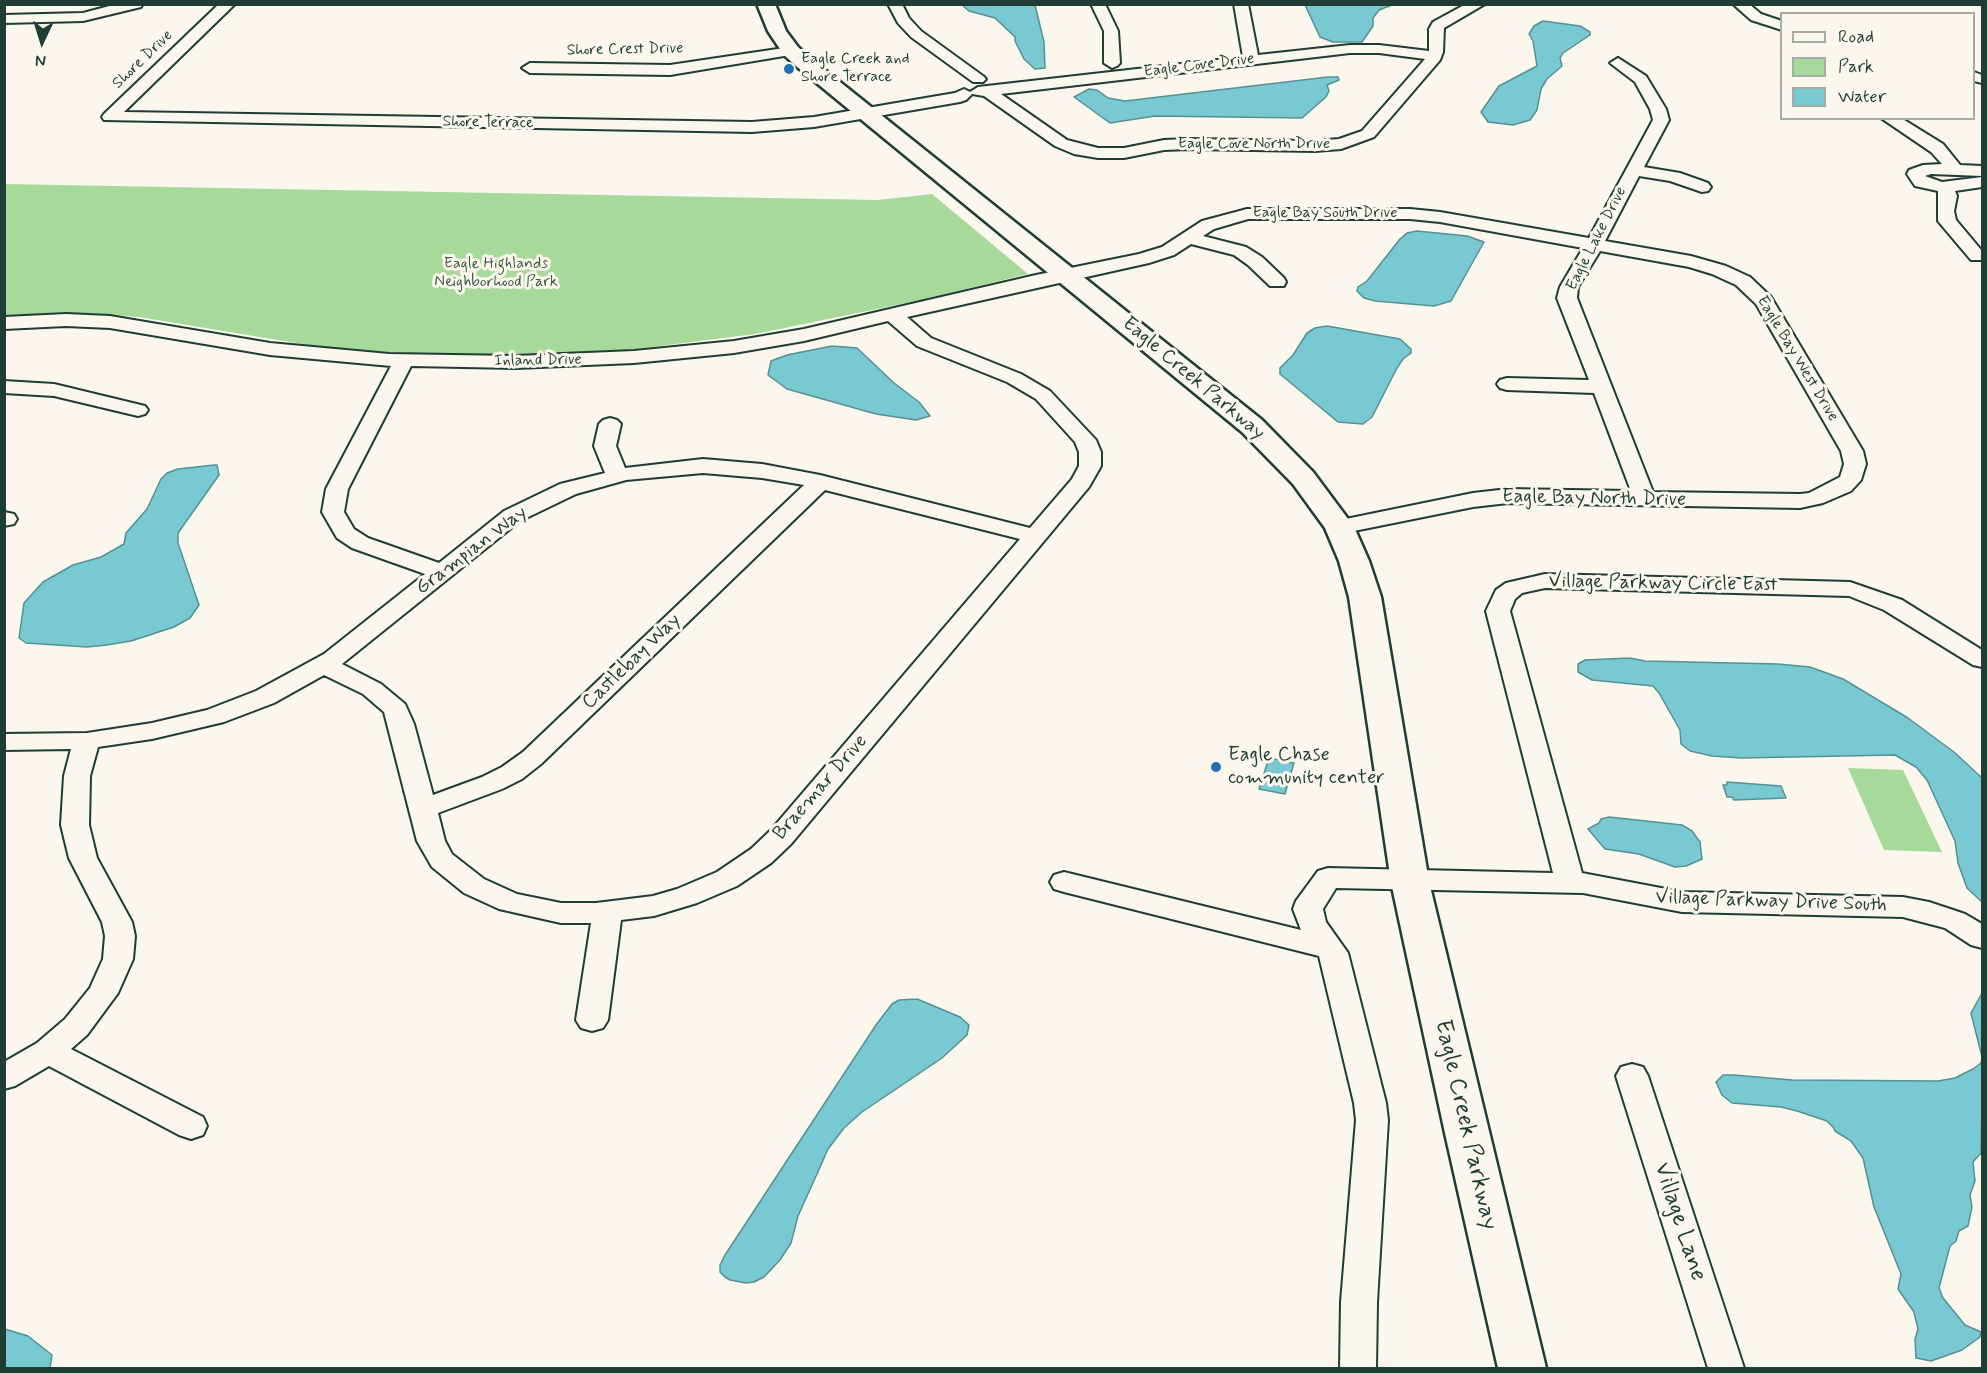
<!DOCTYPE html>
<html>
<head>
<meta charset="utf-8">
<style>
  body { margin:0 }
  #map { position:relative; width:1987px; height:1373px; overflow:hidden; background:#fbf7ec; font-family:Mynerve,sans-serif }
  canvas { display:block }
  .frame { position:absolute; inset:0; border:6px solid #1f3d34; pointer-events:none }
  .legend { position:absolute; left:1780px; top:12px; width:195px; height:108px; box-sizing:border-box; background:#fbf7ec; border:2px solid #a3ada2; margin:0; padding:8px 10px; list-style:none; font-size:18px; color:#1f3d34 }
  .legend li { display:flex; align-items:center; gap:12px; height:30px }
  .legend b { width:30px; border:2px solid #a3ada2 }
  .north { position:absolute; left:12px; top:12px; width:60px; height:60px; -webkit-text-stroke:4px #fbf7ec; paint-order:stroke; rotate:184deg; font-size:16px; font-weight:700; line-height:24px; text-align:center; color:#1f3d34 }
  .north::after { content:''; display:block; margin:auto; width:21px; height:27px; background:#1f3d34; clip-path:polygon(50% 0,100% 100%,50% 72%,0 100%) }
</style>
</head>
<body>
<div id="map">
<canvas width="1987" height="1373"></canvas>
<div class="frame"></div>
<ul class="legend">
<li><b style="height:8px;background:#fbf7ec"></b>Road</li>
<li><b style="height:16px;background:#a6d99a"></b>Park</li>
<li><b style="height:16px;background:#79c9d3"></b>Water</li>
</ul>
<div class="north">N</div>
</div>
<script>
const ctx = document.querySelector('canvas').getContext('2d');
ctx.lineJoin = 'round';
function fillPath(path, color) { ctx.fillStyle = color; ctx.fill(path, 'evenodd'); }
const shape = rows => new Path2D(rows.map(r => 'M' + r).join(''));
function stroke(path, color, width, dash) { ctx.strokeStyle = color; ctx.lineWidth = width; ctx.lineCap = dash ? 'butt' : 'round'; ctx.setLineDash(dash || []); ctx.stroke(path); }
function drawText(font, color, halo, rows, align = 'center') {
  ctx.font = font + ' Mynerve,sans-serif'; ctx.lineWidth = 6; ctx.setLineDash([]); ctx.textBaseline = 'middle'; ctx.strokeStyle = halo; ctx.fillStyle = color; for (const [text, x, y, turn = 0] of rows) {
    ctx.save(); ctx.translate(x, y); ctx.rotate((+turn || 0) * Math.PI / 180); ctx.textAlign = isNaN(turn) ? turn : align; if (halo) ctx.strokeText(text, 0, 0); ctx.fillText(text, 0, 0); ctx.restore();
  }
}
fillPath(shape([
  [4,184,878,200,932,194,1028,274,921,300,755,334,604,353,534,356,392,353,326,348,139,317,84,313,5,316],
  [1848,768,1903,770,1942,852,1884,850]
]), '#a6d99a');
const water = shape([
  [962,5,1035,5,1044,42,1045,68,1035,69,1024,59,1015,41,1015,37,995,18,969,11,962,5],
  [1305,5,1305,4,1392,5,1379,10,1373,18,1373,26,1362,42,1333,42,1320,37,1305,5],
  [1543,21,1580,26,1590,32,1590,35,1563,53,1560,58,1562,66,1547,79,1541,89,1537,110,1530,120,1513,125,1488,122,1481,112,1499,86,1537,66,1533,41,1529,34,1534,26,1543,21],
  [1328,77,1338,77,1339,80,1327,85,1329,91,1326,97,1302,118,1155,116,1110,123,1074,97,1089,89,1097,90,1108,98,1125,101,1328,77],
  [1417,231,1467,236,1484,242,1451,301,1434,306,1375,301,1364,298,1357,291,1358,287,1367,281,1400,239,1407,233,1417,231],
  [1327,326,1400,339,1411,349,1411,353,1403,359,1397,368,1372,417,1363,424,1338,422,1280,374,1280,368,1293,355,1307,333,1315,328,1327,326],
  [832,346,857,348,894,383,919,402,930,416,916,420,876,414,787,389,768,375,771,361,787,355,832,346],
  [214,465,217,465,219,475,178,533,178,543,199,605,190,618,174,627,131,641,107,645,87,647,26,643,19,638,24,603,43,582,73,565,101,557,124,544,126,533,147,509,161,479,167,473,178,469,214,465],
  [1630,658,1645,661,1778,664,1810,667,1843,679,1908,718,1954,752,1982,778,1982,902,1967,888,1958,863,1955,841,1927,780,1916,767,1895,755,1741,758,1712,756,1690,751,1681,744,1680,730,1659,693,1653,686,1592,680,1578,672,1578,664,1585,660,1630,658],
  [1269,758,1294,763,1285,794,1259,789,1269,758],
  [1727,782,1781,786,1786,798,1734,800,1732,797,1727,797,1723,785,1727,785,1727,782],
  [1609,817,1682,825,1692,831,1700,842,1702,859,1686,866,1675,867,1639,854,1605,849,1588,829,1599,823,1601,819,1609,817],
  [1982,993,1982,1105,1981,1153,1973,1162,1975,1181,1970,1195,1972,1207,1968,1226,1959,1231,1956,1241,1950,1246,1939,1288,1943,1298,1965,1325,1981,1332,1980,1337,1962,1350,1931,1361,1916,1358,1915,1339,1918,1329,1914,1312,1898,1289,1901,1274,1874,1207,1863,1158,1851,1141,1835,1131,1833,1127,1827,1121,1797,1111,1781,1107,1732,1103,1722,1095,1716,1082,1723,1075,1734,1075,1792,1080,1938,1081,1955,1078,1973,1069,1981,1063,1982,1057,1971,1013,1982,993],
  [917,999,960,1017,969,1025,967,1035,942,1058,862,1112,844,1128,828,1149,817,1174,798,1216,791,1243,780,1260,764,1277,754,1282,746,1283,730,1280,725,1277,720,1272,720,1265,725,1255,876,1025,892,1004,899,1000,917,999],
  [5,1329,28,1336,52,1355,50,1368,5,1368,5,1329]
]);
fillPath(water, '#79c9d3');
stroke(water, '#559193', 1.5);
const street = shape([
  [117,4,143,4,141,7,83,21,4,23,4,15,83,13,117,4],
  [219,4,235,4,124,112,752,122,814,117,955,93,964,89,970,92,978,87,1243,57,1234,4,1248,4,1258,55,1350,45,1379,45,1429,51,1429,29,1433,22,1466,4,1485,4,1444,28,1443,52,1440,60,1374,137,1341,149,1315,151,1189,149,1164,150,1124,158,1098,158,1074,154,1055,146,984,96,972,94,966,100,960,102,814,127,752,132,104,120,102,117,104,114,219,4],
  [1350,53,1379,53,1425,59,1362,131,1339,139,1315,141,1189,139,1164,140,1124,148,1098,148,1067,140,1001,94,1350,53],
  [888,4,902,4,909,18,921,31,983,76,986,79,983,82,973,82,911,37,898,23,888,4],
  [1091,4,1105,4,1118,31,1120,63,1117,66,1112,68,1104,63,1104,31,1091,4],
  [1733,4,1749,4,1761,14,1782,21,1782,30,1751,20,1733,4],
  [791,47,796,48,798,51,796,54,670,75,530,73,522,68,530,63,670,65,791,47],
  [1618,58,1646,76,1666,109,1669,120,1644,167,1680,173,1708,183,1711,187,1708,191,1702,192,1670,181,1639,176,1605,241,1691,256,1726,266,1750,277,1771,297,1863,451,1866,464,1861,480,1851,491,1823,503,1800,508,1508,503,1473,507,1339,534,1331,532,1328,527,1331,522,1473,493,1508,489,1631,491,1594,393,1507,390,1500,388,1497,384,1500,380,1507,378,1589,380,1557,298,1560,287,1583,248,1440,222,1410,219,1248,219,1214,229,1203,236,1246,247,1262,257,1284,278,1286,282,1284,286,1270,286,1248,265,1234,255,1191,244,1174,255,1149,263,907,317,931,338,1021,374,1050,391,1096,440,1101,452,1101,466,1089,487,1044,541,791,844,771,863,737,886,697,903,654,916,621,920,608,1020,603,1028,592,1031,581,1028,576,1020,591,923,561,923,499,909,464,893,432,867,417,841,384,712,363,694,324,675,274,703,224,722,152,739,98,747,90,776,89,825,97,858,132,922,135,936,133,959,118,993,87,1035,71,1049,203,1117,207,1126,203,1135,191,1139,179,1135,49,1066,15,1086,4,1089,4,1062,37,1043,65,1019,90,988,103,959,105,936,102,922,69,858,61,825,64,776,71,749,4,750,4,734,87,733,152,723,207,710,256,691,324,654,425,574,352,548,337,538,322,512,326,489,391,366,270,355,110,328,66,326,4,329,4,317,66,314,110,316,270,343,389,354,516,356,634,351,734,341,804,329,1036,275,1139,254,1162,247,1202,221,1247,209,1410,209,1440,212,1589,238,1653,120,1650,109,1635,82,1610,63,1618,58],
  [1600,251,1689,267,1712,274,1736,285,1756,304,1841,451,1844,464,1840,477,1809,493,1800,494,1653,492,1577,298,1578,287,1600,251],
  [888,321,917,346,1007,382,1036,399,1075,442,1079,452,1079,466,1072,479,1030,528,820,475,762,464,703,459,625,468,616,446,621,424,617,420,610,418,603,420,599,424,594,446,605,473,560,484,504,511,439,563,368,538,354,529,344,512,348,489,411,366,516,368,634,363,734,353,804,341,888,321],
  [703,473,762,478,804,485,523,752,502,767,482,777,433,795,414,724,405,704,381,684,342,664,520,521,576,494,626,480,703,473],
  [825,490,1020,539,771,830,751,849,717,872,677,889,653,896,596,903,561,903,517,894,484,879,452,854,445,841,438,813,502,789,522,779,541,764,825,490],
  [1974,72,1982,75,1982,83,1974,81,1974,72],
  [1881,118,1901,118,1943,144,1960,165,1982,166,1982,176,1931,174,1925,176,1942,182,1982,177,1982,187,1955,191,1957,196,1954,211,1956,220,1982,251,1982,260,1971,260,1938,221,1938,191,1915,186,1907,174,1909,170,1923,165,1942,164,1931,152,1881,118],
  [4,381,54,384,145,406,148,410,145,414,138,416,54,396,4,393,4,381],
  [4,512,14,514,17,519,14,524,4,526,4,512],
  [1545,574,1850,582,1902,600,1982,650,1982,667,1973,665,1884,610,1849,596,1545,588,1522,593,1515,599,1510,611,1582,873,1682,892,1903,897,1929,902,1965,914,1982,924,1982,948,1971,945,1945,928,1903,917,1682,912,1583,893,1336,888,1323,909,1326,922,1348,953,1386,1103,1388,1120,1377,1302,1376,1368,1340,1368,1341,1302,1356,1120,1354,1103,1319,956,1064,892,1054,889,1050,882,1054,875,1064,872,1301,930,1293,909,1296,901,1318,871,1328,868,1553,873,1486,611,1496,590,1506,583,1545,574],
  [1632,1064,1643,1067,1648,1076,1744,1368,1708,1368,1616,1076,1621,1067,1632,1064]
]);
const secondary = shape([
  [757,4,775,4,786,31,798,47,810,58,1262,420,1313,472,1354,527,1369,561,1381,597,1429,882,1546,1368,1498,1368,1445,1133,1391,882,1349,597,1339,561,1325,528,1293,484,1242,432,796,66,784,55,768,31,757,4]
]);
stroke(street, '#1f3d34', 4);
stroke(secondary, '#1f3d34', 5);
fillPath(street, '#fbf7ec');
fillPath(secondary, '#fbf7ec');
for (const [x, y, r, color] of [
  [789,69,6,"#1f6fb2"],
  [1216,767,6,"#1f6fb2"]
]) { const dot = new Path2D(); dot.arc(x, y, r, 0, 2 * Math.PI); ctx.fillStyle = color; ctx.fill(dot); stroke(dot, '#fbf7ec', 2); }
drawText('16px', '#1f3d34', '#fbf7ec', [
  ["Shore Crest Drive",625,50,-1],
  ["Shore Drive",143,60,-44],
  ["Eagle Cove Drive",1199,66,-7],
  ["Shore Terrace",488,123,1],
  ["Eagle Cove North Drive",1254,145],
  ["Eagle Bay South Drive",1325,214],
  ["Eagle Lake Drive",1597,239,-63],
  ["Eagle Bay West Drive",1797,359,59],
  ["Inland Drive",538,361,-1]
]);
drawText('16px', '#1f3d34', '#fbf7ec', [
  ["Eagle Creek and",801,60],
  ["Shore Terrace",801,78]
], 'left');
drawText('16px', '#3a5c48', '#fbf7ec', [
  ["Eagle Highlands",496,265],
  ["Neighborhood Park",496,283]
]);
drawText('20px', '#1f3d34', '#fbf7ec', [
  ["Eagle Creek Parkway",1193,379,40],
  ["Eagle Bay North Drive",1594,499,1],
  ["Grampian Way",472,551,-37],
  ["Village Parkway Circle East",1663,584,1],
  ["Castlebay Way",632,662,-44],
  ["Braemar Drive",821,788,-49],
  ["Village Parkway Drive South",1771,902,2]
]);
drawText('20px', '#1f3d34', '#fbf7ec', [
  ["Eagle Chase",1228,756],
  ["community center",1228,779]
], 'left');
drawText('24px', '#1f3d34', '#fbf7ec', [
  ["Eagle Creek Parkway",1465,1125,77],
  ["Village Lane",1679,1222,72]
]);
</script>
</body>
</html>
